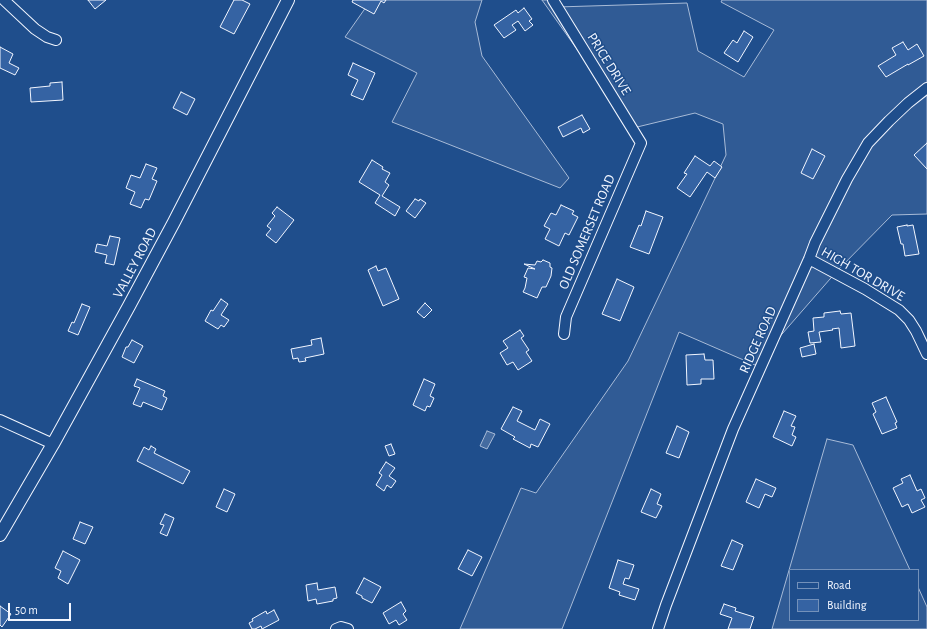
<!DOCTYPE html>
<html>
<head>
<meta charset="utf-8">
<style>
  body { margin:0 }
  #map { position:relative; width:927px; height:629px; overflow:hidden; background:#1f4e8c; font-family:"Alegreya Sans",sans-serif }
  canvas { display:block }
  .legend { position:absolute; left:789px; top:569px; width:130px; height:52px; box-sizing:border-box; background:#1f4e8c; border:1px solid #7391ba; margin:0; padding:5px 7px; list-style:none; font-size:12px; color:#f2f6ff }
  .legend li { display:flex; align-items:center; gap:8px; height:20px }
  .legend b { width:20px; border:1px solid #7391ba }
  .scale { position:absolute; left:8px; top:603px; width:63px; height:18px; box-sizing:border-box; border:2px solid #f2f6ff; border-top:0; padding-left:5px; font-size:12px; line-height:14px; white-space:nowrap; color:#f2f6ff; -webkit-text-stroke:3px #1f4e8c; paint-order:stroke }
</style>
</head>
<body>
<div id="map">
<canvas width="927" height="629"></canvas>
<ul class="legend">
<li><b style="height:5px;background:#1f4e8c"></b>Road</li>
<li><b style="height:11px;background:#3563a3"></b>Building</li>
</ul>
<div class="scale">50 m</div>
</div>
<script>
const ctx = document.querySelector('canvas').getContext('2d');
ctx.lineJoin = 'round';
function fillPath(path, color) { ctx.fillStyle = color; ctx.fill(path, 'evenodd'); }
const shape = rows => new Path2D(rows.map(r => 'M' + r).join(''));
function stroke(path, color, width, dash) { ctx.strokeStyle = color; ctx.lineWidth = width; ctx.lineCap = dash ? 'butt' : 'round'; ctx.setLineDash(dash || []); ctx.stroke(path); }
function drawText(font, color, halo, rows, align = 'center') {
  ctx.font = font + ' "Alegreya Sans",sans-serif'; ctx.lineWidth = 3; ctx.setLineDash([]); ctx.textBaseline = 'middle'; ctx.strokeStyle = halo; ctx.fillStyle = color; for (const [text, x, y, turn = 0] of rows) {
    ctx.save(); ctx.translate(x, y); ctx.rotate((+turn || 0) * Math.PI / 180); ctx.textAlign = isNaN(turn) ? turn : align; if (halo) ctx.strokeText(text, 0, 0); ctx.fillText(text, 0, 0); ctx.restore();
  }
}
const built = shape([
  [371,0,482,0,475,22,482,56,569,178,560,188,392,122,417,73,345,37,371,0],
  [542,0,552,0,557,7,687,3,698,51,744,77,774,30,721,2,722,0,927,0,927,214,892,215,837,271,755,365,679,332,562,629,460,629,521,488,536,493,628,361,726,155,723,124,695,113,633,128,542,0],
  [827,439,853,445,910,570,790,570,790,620,918,620,918,587,927,607,927,629,772,629,827,439]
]);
fillPath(built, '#305b95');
stroke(built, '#a8bbd7', 1);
const water = shape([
  [487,431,495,434,487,449,480,446,487,431]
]);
fillPath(water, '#446ba0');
stroke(water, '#a8bbd7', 1);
const building = shape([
  [88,0,106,0,95,9,88,0],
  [234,0,242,0,250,4,234,34,220,27,234,0],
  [353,0,386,0,384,3,381,1,374,14,352,2,353,0],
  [524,8,532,19,529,21,533,25,525,31,518,21,512,25,516,30,504,38,494,25,516,10,518,13,524,8],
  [744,31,753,37,738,62,724,53,733,40,737,43,744,31],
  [903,42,908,50,917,44,924,56,908,65,908,64,886,77,878,66,896,55,892,48,903,42],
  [0,47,13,54,9,63,19,68,15,75,0,68,0,47],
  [353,63,375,73,363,100,351,95,358,80,348,75,353,63],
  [62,82,63,100,31,102,30,88,50,86,50,83,62,82],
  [181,92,195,99,187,115,173,108,181,92],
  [582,115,590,129,583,133,581,128,563,137,558,127,582,115],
  [927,143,927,169,914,155,927,143],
  [812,149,825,156,813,179,801,173,812,149],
  [695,156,710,166,714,161,722,167,715,178,707,172,690,197,677,188,687,174,684,173,695,156],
  [372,160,383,167,382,169,390,173,385,182,389,185,382,196,400,207,395,216,375,203,380,195,359,182,372,160],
  [146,164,157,168,152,179,157,181,149,200,145,199,141,208,130,204,135,192,126,188,131,175,140,178,146,164],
  [415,199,419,201,420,199,426,203,415,218,406,211,415,199],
  [561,205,574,211,572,214,578,217,569,235,565,233,559,246,545,239,550,229,544,226,551,213,556,215,561,205],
  [277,207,294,220,276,243,266,235,271,229,267,226,275,216,272,213,277,207],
  [646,211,663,217,649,254,630,247,639,225,641,226,646,211],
  [907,225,907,226,913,225,919,254,905,256,903,244,901,244,897,227,907,225],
  [110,236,120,238,114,265,105,263,107,255,95,252,97,244,107,246,110,236],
  [543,260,550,263,550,267,552,268,551,276,546,287,542,287,537,298,523,292,525,288,527,278,524,277,528,268,535,269,524,264,535,265,537,261,541,262,543,260],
  [376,266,378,271,386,268,399,299,383,306,368,270,376,266],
  [617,279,634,287,620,321,602,314,617,279],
  [221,299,228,304,221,315,229,320,224,327,221,325,218,329,205,321,211,310,213,311,221,299],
  [425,303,432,310,424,318,417,312,425,303],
  [82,304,90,307,78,335,68,331,72,322,74,323,82,304],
  [840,311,841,314,851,313,855,346,841,348,839,328,832,329,833,330,819,332,821,342,810,343,808,332,814,331,813,318,824,317,824,313,840,311],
  [520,330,524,336,521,338,529,350,526,352,532,361,518,370,513,362,507,365,500,353,508,348,503,341,520,330],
  [321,338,324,354,305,358,306,361,299,362,298,358,293,359,291,349,312,345,311,340,321,338],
  [132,340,143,346,134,363,122,357,126,347,128,347,132,340],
  [814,344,816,354,802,357,800,348,814,344],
  [704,354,705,360,713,360,714,379,701,379,701,384,687,385,686,355,704,354],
  [137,379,165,391,163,396,167,398,162,410,143,402,141,407,133,404,140,388,134,386,137,379],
  [424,379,435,384,430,396,434,398,430,407,427,406,425,411,413,405,424,379],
  [886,397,897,422,895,423,897,428,882,434,873,414,876,412,872,403,886,397],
  [513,407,522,411,517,421,535,430,540,419,550,424,538,447,531,444,530,448,513,439,515,437,501,429,513,407],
  [784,411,796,416,791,426,795,427,792,435,796,437,792,446,773,437,784,411],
  [677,426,689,432,679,458,666,453,677,426],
  [391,444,395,454,389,456,385,446,391,444],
  [151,446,156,449,154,453,190,471,183,484,137,461,144,447,149,450,151,446],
  [386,462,395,468,389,476,396,481,391,488,387,485,384,491,376,485,382,475,379,473,386,462],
  [910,475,917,491,921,489,925,498,921,500,925,507,912,513,908,504,902,507,893,488,903,483,901,479,910,475],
  [756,479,776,488,772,497,765,494,759,508,746,502,756,479],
  [224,489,235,494,227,512,216,507,224,489],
  [651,489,661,494,657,504,662,506,656,518,641,512,651,489],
  [165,514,174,518,167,536,160,533,164,525,160,524,165,514],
  [80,522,93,527,85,544,73,539,80,522],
  [732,540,743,545,733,570,721,566,732,540],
  [468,550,482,557,472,576,458,569,468,550],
  [63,551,80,560,68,584,58,578,61,571,55,568,63,551],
  [618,560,634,565,629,579,625,578,623,584,639,589,635,600,619,595,620,592,609,588,618,560],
  [364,578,381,587,372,603,362,598,362,596,356,593,364,578],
  [317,583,318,590,335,587,337,598,333,599,333,601,317,604,316,599,308,601,306,585,317,583],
  [401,602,406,611,403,614,407,620,399,625,396,620,389,624,383,613,401,602],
  [724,604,736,608,735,611,754,617,750,629,728,629,732,618,720,614,724,604],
  [0,606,11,614,2,627,0,625,0,606],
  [274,610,279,620,262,629,261,626,255,629,252,629,249,623,253,621,252,619,266,611,267,614,274,610]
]);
fillPath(building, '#3563a3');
stroke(building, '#f2f6ff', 1);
const minor = shape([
  [4,0,35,29,47,37,56,40],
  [553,0,641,143,566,317,564,334],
  [809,259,865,289,899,310,909,320,916,331,927,354],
  [0,420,53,444],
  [336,629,341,627,348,629],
  [658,629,666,605,733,429,809,259,815,243,847,179,868,143,889,121,908,103,927,88]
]);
const major = shape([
  [0,535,53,444,129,306,174,222,288,0]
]);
stroke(minor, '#f2f6ff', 12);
stroke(major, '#f2f6ff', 14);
stroke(minor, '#1f4e8c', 10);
stroke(major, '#1f4e8c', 12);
drawText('14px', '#f2f6ff', '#1f4e8c', [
  ["PRICE DRIVE",609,64,58],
  ["OLD SOMERSET ROAD",587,232,-67],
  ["VALLEY ROAD",135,263,-62],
  ["HIGH TOR DRIVE",863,274,30],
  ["RIDGE ROAD",758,340,-66]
]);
</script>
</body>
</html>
